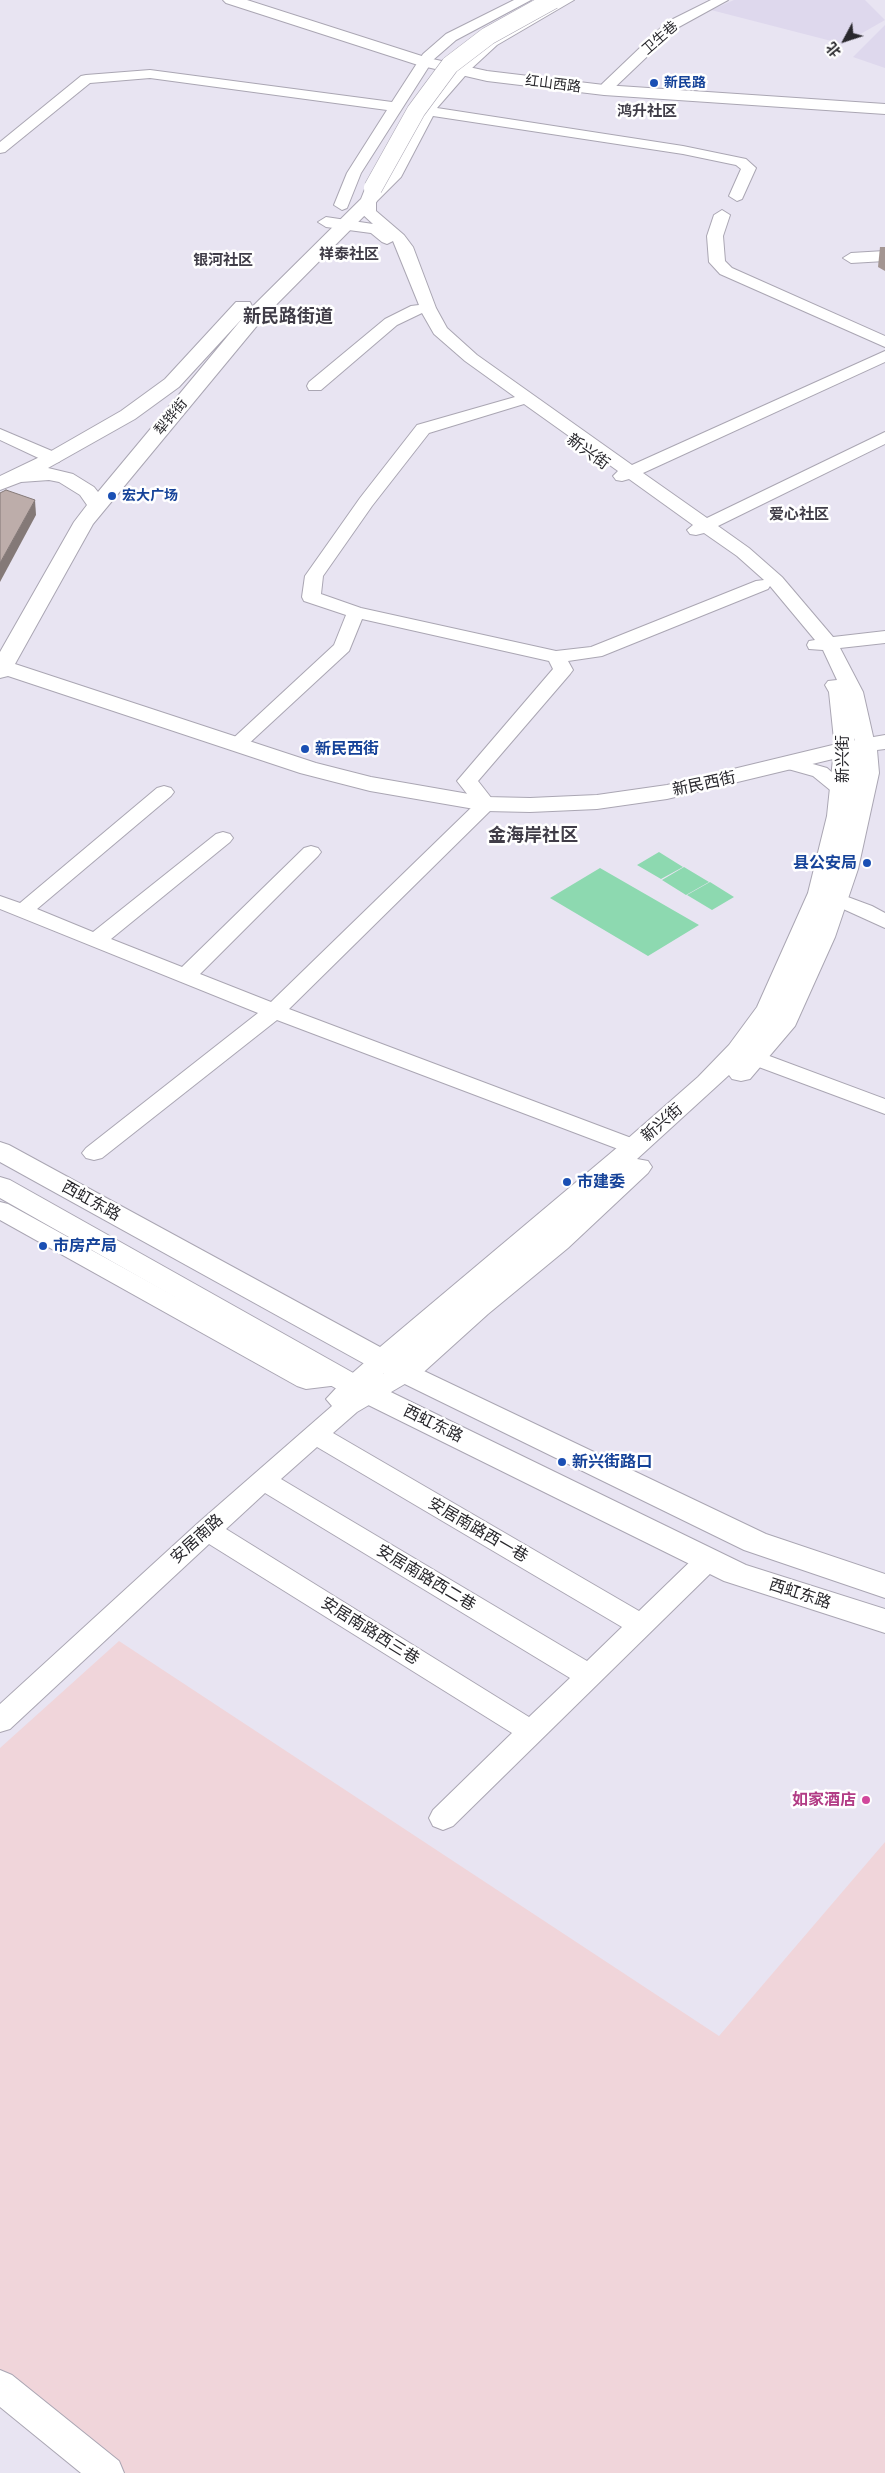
<!DOCTYPE html>
<html>
<head>
<meta charset="utf-8">
<style>
  body { margin:0 }
  #map { position:relative; width:885px; height:2473px; overflow:hidden; background:#e8e4f2; font-family:Quicksand,"Noto Sans SC",sans-serif }
  canvas { display:block }
  .north { position:absolute; left:820px; top:15px; width:50px; height:50px; -webkit-text-stroke:4px #fff; paint-order:stroke; rotate:230deg; font-size:14px; font-weight:700; line-height:20px; text-align:center; color:#29282d }
  .north::after { content:''; display:block; margin:auto; width:18px; height:22px; background:#29282d; clip-path:polygon(50% 0,100% 100%,50% 72%,0 100%) }
</style>
</head>
<body>
<div id="map">
<canvas width="885" height="2473"></canvas>
<div class="north">北</div>
</div>
<script>
const ctx = document.querySelector('canvas').getContext('2d');
ctx.lineJoin = 'round';
function fillPath(path, color) { ctx.fillStyle = color; ctx.fill(path, 'evenodd'); }
const shape = rows => new Path2D(rows.map(r => 'M' + r).join(''));
function stroke(path, color, width, dash) { ctx.strokeStyle = color; ctx.lineWidth = width; ctx.lineCap = dash ? 'butt' : 'round'; ctx.setLineDash(dash || []); ctx.stroke(path); }
function drawText(font, color, halo, rows, align = 'center') {
  ctx.font = font + ' Quicksand,"Noto Sans SC",sans-serif'; ctx.lineWidth = 5; ctx.setLineDash([]); ctx.textBaseline = 'middle'; ctx.strokeStyle = halo; ctx.fillStyle = color; for (const [text, x, y, turn = 0] of rows) {
    ctx.save(); ctx.translate(x, y); ctx.rotate((+turn || 0) * Math.PI / 180); ctx.textAlign = isNaN(turn) ? turn : align; if (halo) ctx.strokeText(text, 0, 0); ctx.fillText(text, 0, 0); ctx.restore();
  }
}
fillPath(shape([
  [119,1641,719,2036,885,1842,885,2473,119,2473,0,2379,0,1748]
]), '#f0d5da');
fillPath(shape([
  [734,0,865,0,885,20,843,44,711,10],
  [885,25,885,68,853,57]
]), '#ded8ed');
fillPath(shape([
  [659,852,683,867,661,879,637,865],
  [684,867,709,882,686,895,662,880],
  [600,868,699,925,648,956,550,898],
  [710,882,734,897,712,910,687,895]
]), '#8dd9b0');
const minor = shape([
  [514,0,531,0,456,40,433,60,361,173,347,208,342,210,334,205,347,173,387,110,150,78,90,83,5,152,0,153,0,142,81,76,86,75,150,70,392,102,423,54,446,34,514,0],
  [557,0,574,0,497,45,471,69,437,108,683,146,746,159,756,168,742,199,737,201,729,196,741,169,736,165,683,154,433,116,401,177,376,202,376,211,404,235,413,247,436,308,447,328,477,355,632,465,885,351,885,362,643,473,707,518,885,432,885,444,718,526,749,548,782,577,833,637,885,631,885,643,840,648,863,692,875,745,872,749,858,749,854,738,855,749,852,753,838,753,835,749,829,692,825,685,828,681,837,680,823,650,809,649,807,645,809,641,815,640,770,586,768,589,602,656,568,661,573,670,570,674,478,781,496,804,493,808,289,1009,642,1142,646,1147,642,1152,634,1154,626,1152,277,1020,102,1158,94,1160,86,1158,82,1153,86,1148,258,1013,0,909,0,896,20,903,157,788,164,786,171,788,174,792,171,796,37,909,93,932,216,834,223,832,230,834,233,838,230,842,111,939,182,967,304,848,311,846,318,848,321,852,318,856,200,974,271,1002,475,804,457,781,553,669,549,661,362,619,349,651,244,748,230,748,227,744,334,645,346,615,304,601,302,597,305,576,360,498,417,425,515,397,465,361,434,334,422,313,397,325,321,390,309,390,307,386,309,382,385,319,411,306,419,305,393,241,387,244,382,242,371,233,326,227,318,222,326,217,373,224,360,212,361,201,388,175,428,99,487,39,557,0],
  [524,404,618,471,613,476,616,480,622,481,629,479,693,525,687,530,690,534,696,535,704,533,737,556,764,580,756,581,591,647,556,651,361,608,321,594,323,576,372,506,429,433,524,404],
  [711,0,728,0,677,28,612,90,602,90,600,87,602,84,667,22,711,0],
  [722,210,730,215,723,236,725,261,732,268,885,336,885,347,720,274,709,262,707,236,714,215,722,210],
  [885,251,885,261,851,263,843,258,851,253,885,251],
  [0,429,59,454,62,458,59,462,53,463,47,462,0,440,0,429],
  [788,757,827,768,852,790,849,794,842,796,835,794,813,776,781,767,778,763,781,759,788,757],
  [837,893,872,906,885,913,885,928,830,903,827,899,830,895,837,893],
  [756,1051,885,1099,885,1114,748,1063,745,1058,748,1053,756,1051],
  [0,1202,8,1204,310,1371,336,1368,345,1371,348,1377,373,1355,382,1352,391,1355,394,1361,383,1374,406,1363,415,1366,418,1372,415,1378,357,1412,333,1433,639,1611,699,1553,708,1550,717,1553,721,1560,717,1567,453,1826,443,1830,433,1826,429,1818,433,1810,512,1733,209,1544,10,1729,0,1732,0,1704,198,1523,332,1406,326,1399,339,1385,306,1389,297,1386,0,1220,0,1202],
  [317,1447,622,1627,587,1661,281,1479,317,1447],
  [265,1493,570,1678,529,1717,226,1529,265,1493],
  [0,2370,12,2375,119,2461,124,2473,81,2473,0,2407,0,2370]
]);
const major = shape([
  [223,0,247,0,428,58,487,71,604,85,885,104,885,114,604,95,487,81,418,65,226,3,223,0],
  [373,183,379,184,382,188,375,205,265,316,93,524,15,664,316,763,371,777,486,797,530,798,597,795,667,785,845,742,885,735,885,749,877,750,879,773,858,869,835,937,795,1026,750,1079,741,1081,732,1079,729,1075,637,1159,648,1161,652,1167,648,1173,568,1248,488,1314,416,1379,406,1382,396,1379,392,1372,396,1365,382,1371,372,1368,0,1162,0,1142,9,1145,380,1347,625,1141,698,1077,729,1045,757,1007,808,893,827,816,833,759,667,799,597,809,530,812,486,811,370,791,300,773,8,676,0,678,0,652,74,522,87,505,80,495,59,482,49,480,21,482,0,490,0,476,46,454,121,411,165,379,236,302,250,302,252,306,250,310,179,387,135,419,48,468,73,474,94,487,98,492,251,308,361,199,367,184,373,183],
  [0,1177,10,1180,364,1379,368,1386,364,1393,354,1396,344,1393,0,1198,0,1177]
]);
const highway = shape([
  [382,1351,766,1534,885,1574,885,1598,744,1550,372,1368,368,1361,372,1354,382,1351],
  [354,1376,364,1379,746,1565,885,1609,885,1633,724,1581,344,1393,340,1386,344,1379,354,1376]
]);
stroke(minor, '#aaa6b3', 2);
stroke(major, '#aaa6b3', 2);
stroke(highway, '#aaa6b3', 2);
fillPath(minor, '#fff');
fillPath(major, '#fff');
fillPath(highway, '#fff');
const majorBridge = shape([
  [373,188,416,111,450,65,488,36,553,0]
]);
stroke(majorBridge, '#aaa6b3', 19, []);
stroke(majorBridge, '#fff', 18);
fillPath(shape([
  [880,247,885,247,885,271,878,267]
]), '#a39592');
fillPath(shape([
  [35,500,36,515,0,582,0,563]
]), '#847977');
const building = shape([
  [6,490,35,500,0,563,0,493,6,490]
]);
fillPath(building, '#bdadaa');
stroke(building, '#847977', 1);
for (const [x, y, r, color] of [
  [654,83,5,"#1a4fb4"],
  [112,496,5,"#1a4fb4"],
  [305,749,5,"#1a4fb4"],
  [867,863,5,"#1a4fb4"],
  [567,1182,5,"#1a4fb4"],
  [43,1246,5,"#1a4fb4"],
  [562,1462,5,"#1a4fb4"],
  [866,1800,5,"#d1479c"]
]) { const dot = new Path2D(); dot.arc(x, y, r, 0, 2 * Math.PI); ctx.fillStyle = color; ctx.fill(dot); stroke(dot, '#fff', 2); }
drawText('14px', '#29282d', '#fff', [
  ["卫生巷",660,38,-41],
  ["红山西路",553,84,7],
  ["犁铧街",171,417,-50]
]);
drawText('bold 14px', '#164399', '#fff', [
  ["新民路",664,83],
  ["宏大广场",122,496]
], 'left');
drawText('bold 15px', '#403d48', '#fff', [
  ["鸿升社区",647,111],
  ["祥泰社区",349,254],
  ["银河社区",223,260],
  ["爱心社区",799,514]
]);
drawText('16px', '#29282d', '#fff', [
  ["新兴街",588,452,36],
  ["新兴街",843,759,-90],
  ["新民西街",704,784,-12],
  ["新兴街",662,1123,-41],
  ["西虹东路",91,1201,29],
  ["西虹东路",433,1424,26],
  ["安居南路西一巷",478,1530,30],
  ["安居南路",197,1539,-42],
  ["安居南路西二巷",426,1578,31],
  ["西虹东路",800,1594,18],
  ["安居南路西三巷",370,1631,32]
]);
drawText('bold 16px', '#164399', '#fff', [
  ["新民西街",315,749],
  ["县公安局",857,863,"right"],
  ["市建委",577,1182],
  ["市房产局",53,1246],
  ["新兴街路口",572,1462]
], 'left');
drawText('bold 16px', '#b23c85', '#fff', [
  ["如家酒店",856,1800]
], 'right');
drawText('bold 18px', '#403d48', '#fff', [
  ["新民路街道",288,317]
]);
drawText('bold 18px', '#403d48', '#fff', [
  ["金海岸社区",533,836]
]);
</script>
</body>
</html>
